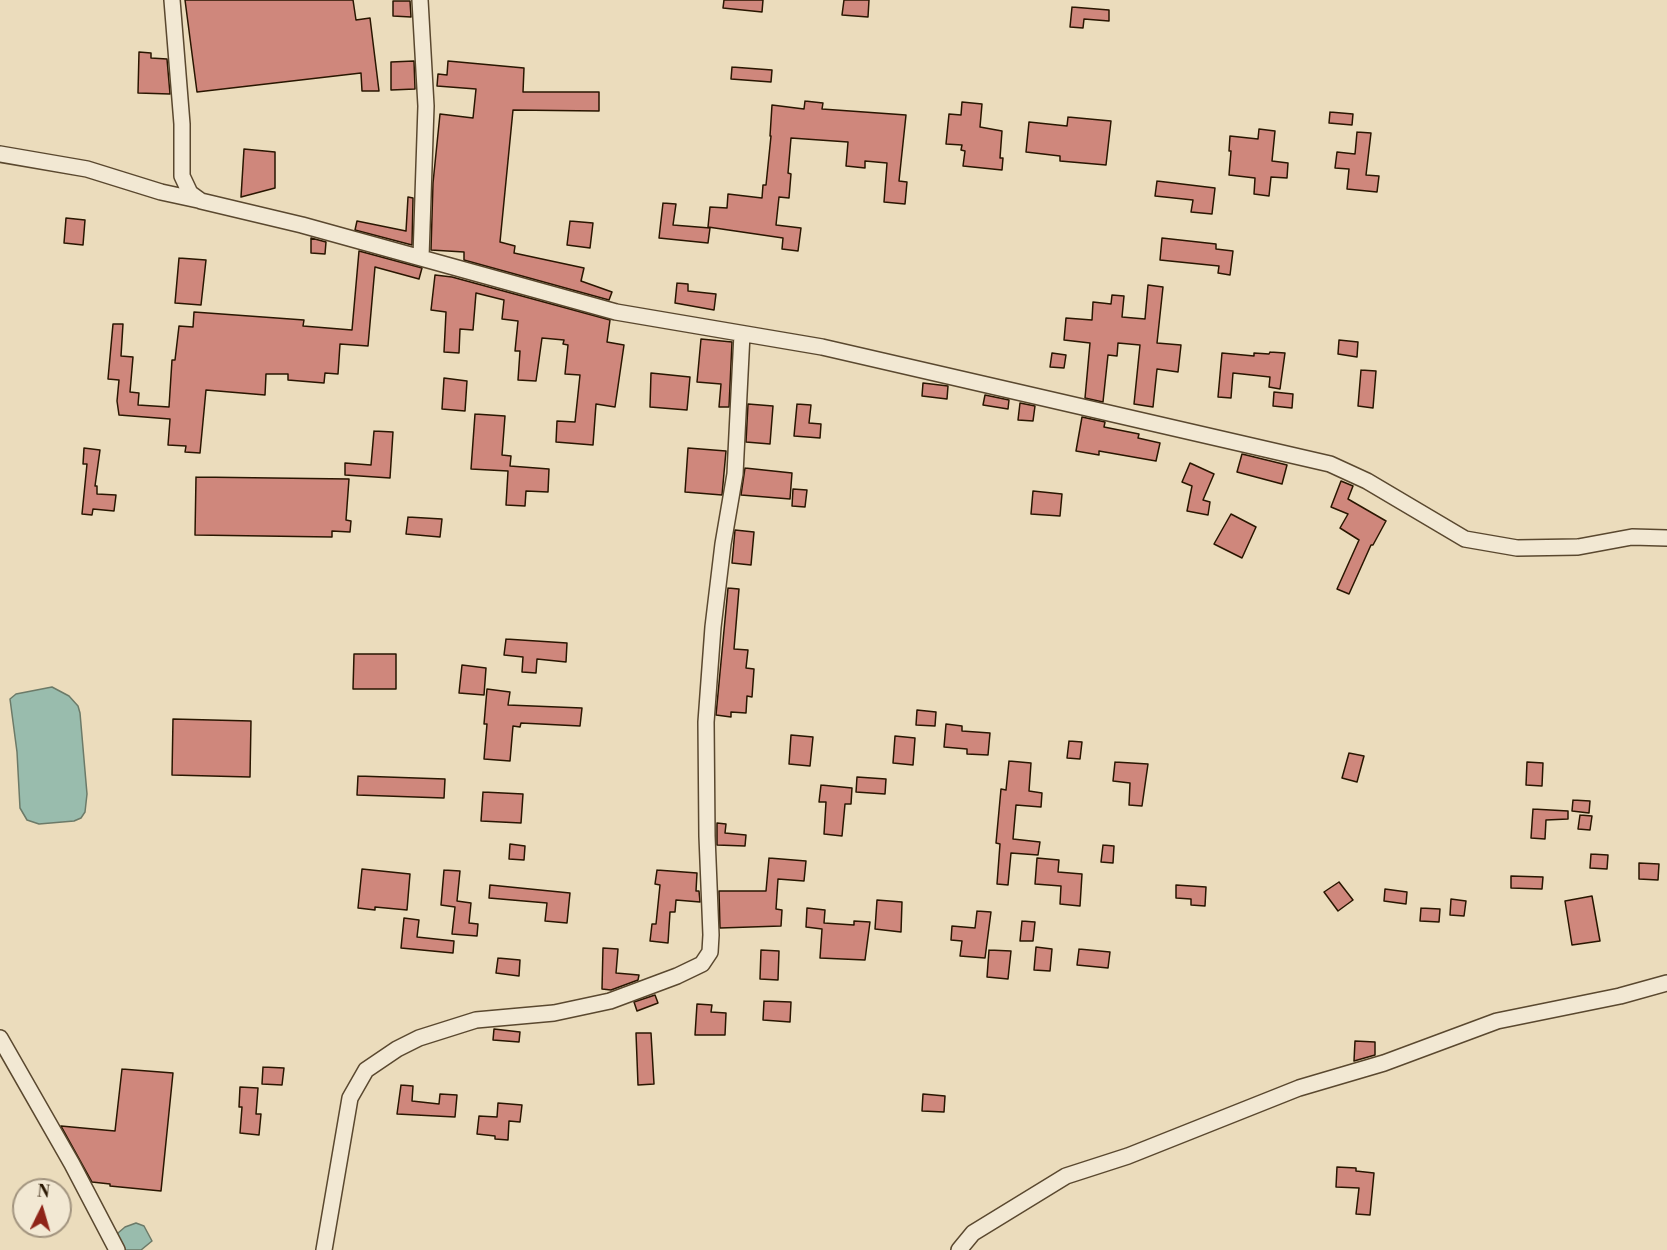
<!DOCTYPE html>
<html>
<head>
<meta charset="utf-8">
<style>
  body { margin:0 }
  #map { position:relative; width:1667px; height:1250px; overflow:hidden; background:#ebdcbc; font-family:"Libre Bodoni",serif }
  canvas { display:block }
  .north { position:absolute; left:12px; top:1178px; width:60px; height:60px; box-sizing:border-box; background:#f2e8d3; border:2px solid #a2947f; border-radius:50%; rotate:5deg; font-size:16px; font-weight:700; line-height:24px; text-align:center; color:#291600 }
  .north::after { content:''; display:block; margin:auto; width:21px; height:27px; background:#8f2418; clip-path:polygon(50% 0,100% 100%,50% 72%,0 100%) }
</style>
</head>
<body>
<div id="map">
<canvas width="1667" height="1250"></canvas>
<div class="north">N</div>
</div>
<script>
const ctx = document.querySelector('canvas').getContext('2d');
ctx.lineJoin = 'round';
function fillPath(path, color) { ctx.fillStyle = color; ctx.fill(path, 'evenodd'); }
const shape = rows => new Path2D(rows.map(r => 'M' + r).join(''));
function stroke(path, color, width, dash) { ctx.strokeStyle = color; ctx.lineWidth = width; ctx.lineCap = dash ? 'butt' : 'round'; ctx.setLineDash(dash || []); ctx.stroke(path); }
const water = shape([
  [52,687,69,696,78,706,80,713,87,794,85,812,81,818,74,821,39,824,27,820,20,808,17,752,10,699,16,694,52,687],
  [136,1223,144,1226,152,1241,141,1250,124,1250,118,1237,118,1233,125,1227,136,1223]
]);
fillPath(water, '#99bcad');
stroke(water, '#6c7a68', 1.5);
const building = shape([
  [185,0,353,0,356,20,370,18,379,91,362,91,361,73,197,92,185,0],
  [724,0,763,0,762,12,723,8,724,0],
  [844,0,869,0,868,17,842,15,844,0],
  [393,1,410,1,411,17,393,16,393,1],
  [1072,7,1109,10,1109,21,1084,19,1083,28,1070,27,1072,7],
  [139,52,151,53,151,58,167,59,170,94,138,93,139,52],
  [414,61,415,89,391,90,391,62,414,61],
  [448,61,524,68,523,92,599,92,599,111,513,110,500,242,515,246,514,253,584,268,581,281,612,292,609,300,464,260,464,252,431,250,433,183,440,114,473,118,476,89,437,86,438,74,447,75,448,61],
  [732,67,772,70,771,82,731,79,732,67],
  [805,101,823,103,822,109,906,115,899,181,907,182,905,204,884,202,887,163,865,161,865,168,846,166,848,142,791,138,788,173,791,174,789,198,779,197,776,225,801,228,798,251,782,249,783,238,708,227,710,207,727,208,728,194,762,198,763,185,766,185,771,136,770,136,772,105,804,109,805,101],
  [962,102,982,104,980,127,1002,131,1000,158,1003,158,1002,170,963,166,965,151,961,150,962,145,946,144,949,114,961,115,962,102],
  [1330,112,1353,114,1352,125,1329,123,1330,112],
  [1068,117,1111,121,1106,165,1060,161,1060,156,1026,152,1029,122,1067,126,1068,117],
  [1259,129,1275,131,1272,161,1288,163,1287,178,1271,177,1269,196,1254,194,1255,178,1229,175,1231,151,1229,151,1230,136,1258,139,1259,129],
  [1357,132,1371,133,1366,175,1379,176,1377,192,1347,189,1349,169,1335,168,1337,152,1355,154,1357,132],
  [244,149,275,152,275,188,241,197,244,149],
  [1157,181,1215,188,1212,214,1191,212,1193,200,1155,196,1157,181],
  [408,197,413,198,412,245,355,230,357,221,406,231,408,197],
  [663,203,676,204,673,225,710,228,708,243,659,238,663,203],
  [66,218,85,220,83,245,64,243,66,218],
  [570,221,593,223,590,248,567,245,570,221],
  [311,238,326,242,325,254,311,253,311,238],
  [1162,238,1216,244,1216,249,1233,251,1230,275,1218,273,1219,266,1160,260,1162,238],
  [359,251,422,268,419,279,375,267,368,346,340,344,338,374,325,373,324,383,288,380,288,374,266,374,265,395,206,390,200,453,185,452,186,446,168,445,170,419,119,415,117,401,119,380,108,379,113,324,123,324,121,356,133,357,130,392,139,393,138,405,169,407,172,360,175,360,179,326,193,327,194,312,304,320,303,326,352,330,359,251],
  [179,258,206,260,201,305,175,303,179,258],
  [435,275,452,277,610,320,607,342,624,345,615,407,596,404,593,445,556,442,557,421,575,422,580,375,565,374,568,345,563,344,564,340,542,338,536,381,518,380,520,351,515,351,518,321,502,319,504,300,476,293,473,330,460,329,459,353,444,352,446,312,431,310,435,275],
  [677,283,688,284,688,291,716,294,714,310,675,303,677,283],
  [1148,285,1163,287,1157,343,1181,345,1178,372,1157,369,1153,407,1134,404,1140,345,1118,343,1117,356,1108,355,1103,402,1085,398,1090,343,1064,340,1066,318,1092,320,1093,302,1111,304,1112,295,1124,296,1122,317,1145,319,1148,285],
  [701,339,732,342,729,407,719,407,721,384,697,382,701,339],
  [1339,340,1358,342,1357,357,1338,354,1339,340],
  [1270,352,1285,353,1280,389,1269,387,1270,377,1233,373,1231,398,1218,397,1222,353,1254,356,1254,353,1269,354,1270,352],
  [1052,353,1066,355,1064,368,1050,367,1052,353],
  [1361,370,1376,371,1373,408,1358,406,1361,370],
  [651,373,690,377,687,410,650,407,651,373],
  [444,378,467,381,465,411,442,409,444,378],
  [923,383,948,386,947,399,922,396,923,383],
  [1274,392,1293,394,1292,408,1273,406,1274,392],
  [985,395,1009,400,1008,409,983,405,985,395],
  [1020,403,1035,406,1033,421,1018,420,1020,403],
  [748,404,773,406,770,444,746,442,748,404],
  [797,404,811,405,809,423,821,424,820,438,794,436,797,404],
  [475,414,505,416,502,455,511,456,510,466,549,469,548,492,526,491,525,506,506,505,508,471,471,469,475,414],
  [1082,417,1105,422,1104,427,1139,434,1138,438,1160,443,1156,461,1099,451,1099,455,1076,451,1082,417],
  [374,431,393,432,390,478,345,475,345,463,371,465,374,431],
  [84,448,100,450,95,486,97,486,97,494,116,495,114,511,93,509,92,515,82,514,87,464,83,464,84,448],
  [688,448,726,451,722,495,685,492,688,448],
  [1242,454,1287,465,1282,484,1237,472,1242,454],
  [1190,463,1214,474,1203,500,1210,502,1208,515,1187,511,1192,486,1182,482,1190,463],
  [745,468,792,473,790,499,741,495,745,468],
  [196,477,349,479,346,520,351,521,350,532,332,531,332,537,195,535,196,477],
  [1341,481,1353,486,1348,499,1386,521,1373,545,1371,545,1349,594,1337,589,1359,540,1340,528,1348,514,1331,507,1341,481],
  [793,489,807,490,805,507,792,506,793,489],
  [1033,491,1062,494,1060,516,1031,514,1033,491],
  [1231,514,1256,527,1242,558,1214,544,1231,514],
  [408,517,442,519,440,537,406,534,408,517],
  [735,530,754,532,751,565,732,563,735,530],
  [728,588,739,589,734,649,748,650,746,668,754,669,752,697,747,696,746,713,731,712,731,717,716,715,728,588],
  [506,639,567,643,566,662,537,659,536,673,522,672,523,657,504,655,506,639],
  [354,654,396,654,396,689,353,689,354,654],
  [462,665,486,668,484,695,459,693,462,665],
  [487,689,510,692,508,705,582,708,580,726,521,723,520,727,513,726,510,761,484,759,487,724,484,724,487,689],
  [917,710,936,712,935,726,916,725,917,710],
  [173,719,251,721,250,777,172,775,173,719],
  [946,724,962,726,962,731,990,733,988,755,967,754,967,749,944,747,946,724],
  [791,735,813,737,810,766,789,764,791,735],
  [895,736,915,738,913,765,893,763,895,736],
  [1069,741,1082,742,1080,759,1067,758,1069,741],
  [1349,753,1364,756,1357,782,1342,778,1349,753],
  [1009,761,1031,763,1029,791,1042,793,1041,807,1016,805,1013,839,1040,842,1038,855,1011,853,1008,885,997,884,1000,844,996,843,1001,789,1006,790,1009,761],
  [1115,762,1148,764,1142,806,1129,805,1130,783,1113,781,1115,762],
  [1527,762,1543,763,1542,786,1526,785,1527,762],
  [358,776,445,779,444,798,357,795,358,776],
  [857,777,886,779,885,794,856,792,857,777],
  [821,785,852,788,851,804,845,804,842,836,824,834,826,802,819,802,821,785],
  [483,792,523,794,521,823,481,821,483,792],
  [1573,800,1590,801,1589,813,1572,811,1573,800],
  [1533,809,1568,811,1568,819,1546,820,1545,839,1531,838,1533,809],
  [1580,815,1592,816,1590,830,1578,829,1580,815],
  [717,823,726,824,725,833,746,835,745,846,717,845,717,823],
  [510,844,525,846,524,860,509,859,510,844],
  [1103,845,1114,846,1113,863,1101,862,1103,845],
  [1591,854,1608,855,1607,869,1590,868,1591,854],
  [769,858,806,861,804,881,778,879,776,909,782,910,781,926,720,928,719,891,766,891,769,858],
  [1037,858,1059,860,1058,872,1082,874,1080,906,1060,904,1061,886,1035,884,1037,858],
  [1639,863,1659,864,1658,880,1639,879,1639,863],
  [362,869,410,874,407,910,375,907,375,910,358,908,362,869],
  [444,870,460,871,457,901,471,903,469,923,478,924,477,936,452,934,455,907,441,905,444,870],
  [657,870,697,873,696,891,699,891,700,902,676,900,675,912,670,912,668,943,650,941,652,924,656,924,660,885,655,884,657,870],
  [1511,876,1543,877,1542,889,1511,888,1511,876],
  [1339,882,1353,900,1338,911,1324,892,1339,882],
  [490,885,570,893,567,923,545,921,547,903,489,898,490,885],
  [1176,885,1206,887,1205,906,1191,905,1191,899,1176,898,1176,885],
  [1385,889,1407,892,1406,904,1384,901,1385,889],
  [1592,896,1600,941,1572,945,1565,901,1592,896],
  [1451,899,1466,901,1464,916,1450,915,1451,899],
  [877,900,902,902,901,932,875,929,877,900],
  [807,908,825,910,824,923,854,925,854,921,870,922,865,960,820,958,822,929,806,927,807,908],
  [1421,908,1440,909,1439,922,1420,921,1421,908],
  [977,911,991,912,985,958,960,956,962,941,951,940,952,926,975,928,977,911],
  [404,918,419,920,417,937,454,941,453,953,401,948,404,918],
  [1022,921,1035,922,1033,941,1020,941,1022,921],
  [1036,947,1052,949,1050,971,1034,970,1036,947],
  [603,948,618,949,616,973,639,975,638,980,611,990,602,989,603,948],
  [1079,949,1110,952,1108,968,1077,965,1079,949],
  [761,950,779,951,778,980,760,979,761,950],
  [989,950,1011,951,1008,979,987,977,989,950],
  [498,958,520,960,519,976,496,973,498,958],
  [655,995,658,1003,637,1011,634,1002,655,995],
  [764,1001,791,1002,790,1022,763,1020,764,1001],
  [697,1004,712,1005,711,1012,726,1013,725,1035,695,1035,697,1004],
  [494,1029,520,1032,519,1042,493,1040,494,1029],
  [636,1033,651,1033,654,1084,638,1085,636,1033],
  [1355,1041,1375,1042,1375,1055,1354,1061,1355,1041],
  [263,1067,284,1068,282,1085,262,1084,263,1067],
  [122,1069,173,1073,161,1191,110,1186,110,1184,92,1182,61,1126,115,1131,122,1069],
  [401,1085,413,1086,412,1101,439,1104,440,1094,457,1095,455,1117,397,1114,401,1085],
  [240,1087,258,1088,256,1114,261,1114,259,1135,240,1133,242,1107,239,1107,240,1087],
  [923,1094,945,1096,944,1112,922,1111,923,1094],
  [498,1103,522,1105,520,1122,509,1121,508,1140,495,1139,495,1136,477,1134,479,1116,497,1117,498,1103],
  [1337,1167,1356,1168,1356,1171,1374,1173,1370,1215,1356,1214,1359,1188,1336,1187,1337,1167]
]);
fillPath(building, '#cf877c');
stroke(building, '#291600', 1.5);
const minor = shape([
  [172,0,182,124,182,176,190,193,201,201,302,225,616,312,822,347,1330,464,1367,481,1465,539,1517,548,1578,547,1632,537,1667,538],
  [420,0,426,106,421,257],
  [0,154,87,169,161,192,198,200],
  [0,1038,72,1164,117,1250],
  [324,1250,350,1098,366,1070,397,1049,419,1038,476,1020,554,1013,610,1001,677,976,702,964,710,952,711,935,707,836,706,722,713,627,723,544,735,474,742,334],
  [959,1250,973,1233,1066,1176,1128,1156,1299,1088,1384,1063,1497,1021,1620,996,1667,983]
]);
stroke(minor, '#5a482f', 18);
stroke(minor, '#f2e8d3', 15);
</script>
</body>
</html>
